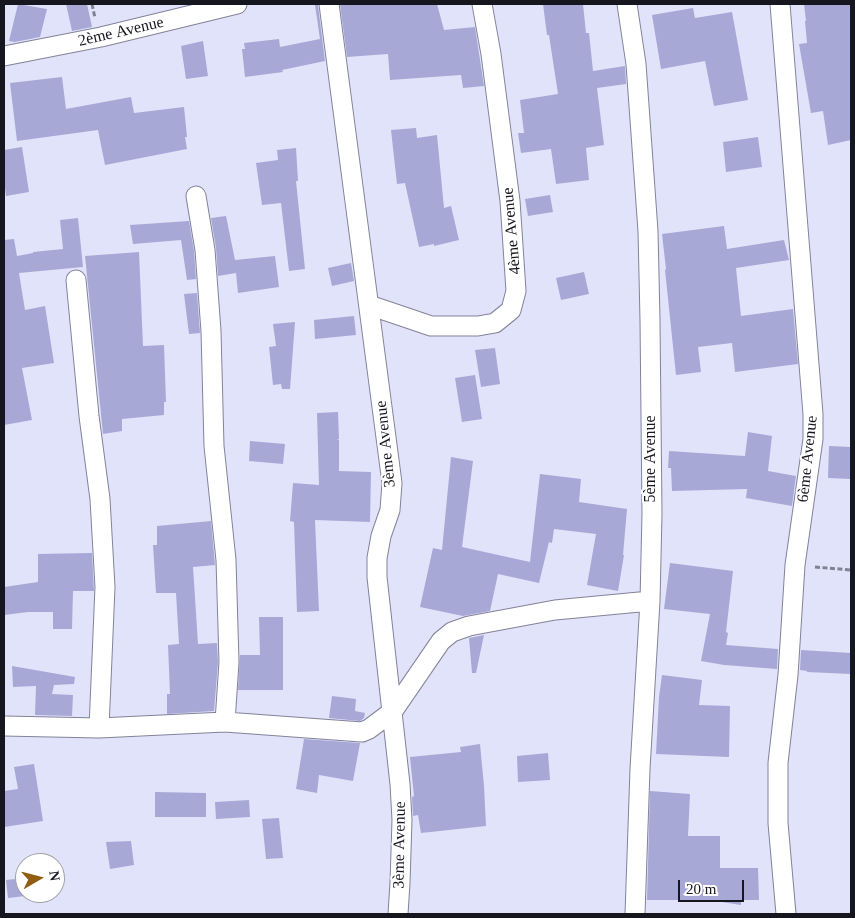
<!DOCTYPE html>
<html>
<head>
<meta charset="utf-8">
<style>
  body { margin:0 }
  #map { position:relative; width:855px; height:918px; overflow:hidden; background:#e1e3fb; font-family:Georgia,serif }
  canvas { display:block }
  .frame { position:absolute; inset:0; border:5px solid #16161f; pointer-events:none }
  .north { position:absolute; left:15px; top:853px; width:50px; height:50px; box-sizing:border-box; background:#fff; border:1px solid #a2a2a5; border-radius:50%; rotate:82deg; font-size:14px; font-weight:700; line-height:20px; text-align:center; color:#16161f }
  .north::after { content:''; display:block; margin:auto; width:18px; height:22px; background:#915e10; clip-path:polygon(50% 0,100% 100%,50% 72%,0 100%) }
  .scale { position:absolute; left:678px; top:880px; width:66px; height:22px; box-sizing:border-box; border:2px solid #16161f; border-top:0; padding-left:6px; font-size:15px; line-height:18px; white-space:nowrap; color:#16161f; -webkit-text-stroke:4px #fff; paint-order:stroke }
</style>
</head>
<body>
<div id="map">
<canvas width="855" height="918"></canvas>
<div class="frame"></div>
<div class="north">N</div>
<div class="scale">20 m</div>
</div>
<script>
const ctx = document.querySelector('canvas').getContext('2d');
ctx.lineJoin = 'round';
function fillPath(path, color) { ctx.fillStyle = color; ctx.fill(path, 'evenodd'); }
const shape = rows => new Path2D(rows.map(r => 'M' + r).join(''));
function stroke(path, color, width, dash) { ctx.strokeStyle = color; ctx.lineWidth = width; ctx.lineCap = dash ? 'butt' : 'round'; ctx.setLineDash(dash || []); ctx.stroke(path); }
function drawText(font, color, halo, rows, align = 'center') {
  ctx.font = font + ' Georgia,serif'; ctx.lineWidth = 4; ctx.setLineDash([]); ctx.textBaseline = 'middle'; ctx.strokeStyle = halo; ctx.fillStyle = color; for (const [text, x, y, turn = 0] of rows) {
    ctx.save(); ctx.translate(x, y); ctx.rotate((+turn || 0) * Math.PI / 180); ctx.textAlign = isNaN(turn) ? turn : align; if (halo) ctx.strokeText(text, 0, 0); ctx.fillText(text, 0, 0); ctx.restore();
  }
}
fillPath(shape([
  [18,4,47,9,40,37,15,42,9,41],
  [66,4,87,4,92,27,72,31],
  [340,4,437,4,444,30,475,27,484,86,463,88,461,75,390,80,388,54,347,57],
  [543,4,583,4,586,33,589,33,593,71,625,66,626,84,597,88,604,145,586,148,589,180,556,184,551,149,521,153,518,133,524,133,520,100,558,94,549,35,547,35],
  [804,4,851,4,851,140,828,145,823,111,811,113,799,44,807,43,805,21,806,21],
  [315,5,318,5,325,61,282,70,283,72,245,77,242,49,245,49,244,43,279,39,280,47,320,39],
  [693,8,695,18,732,12,748,100,714,106,705,61,661,69,652,15],
  [203,41,208,76,186,79,181,46],
  [62,77,66,109,131,97,134,113,184,107,187,137,185,137,187,149,105,165,98,130,17,141,10,83],
  [416,128,417,138,437,135,444,208,451,206,459,240,434,246,434,244,419,247,405,183,397,184,391,130],
  [758,137,762,167,726,172,723,142],
  [22,147,29,192,6,196,4,179,4,150],
  [296,148,298,181,296,181,305,269,289,271,281,203,262,205,256,163,278,160,277,150],
  [550,195,553,212,528,216,525,199],
  [226,216,235,260,275,256,279,287,238,293,236,273,218,276,216,248,211,218],
  [78,218,83,267,19,273,25,310,45,306,54,363,22,368,32,420,4,425,4,240,14,239,17,256,33,253,33,252,63,249,60,220],
  [189,221,194,251,196,279,187,280,181,240,133,244,130,225],
  [724,226,727,249,784,240,789,260,736,268,741,316,793,309,798,364,735,372,732,343,698,347,701,372,676,375,665,270,666,269,662,234],
  [139,252,143,346,164,345,166,402,164,402,164,415,122,419,122,431,103,434,85,256],
  [351,263,354,281,332,286,328,268],
  [584,272,589,294,561,300,556,278],
  [197,293,200,333,189,334,184,294],
  [354,316,356,335,315,339,314,320],
  [295,322,290,389,282,389,281,384,273,385,269,347,276,346,273,324],
  [495,348,500,384,481,387,475,350],
  [475,375,482,419,462,422,455,378],
  [338,412,339,439,337,439,339,440,339,471,371,472,370,522,315,520,319,611,297,612,294,522,290,521,293,483,319,485,317,413],
  [748,432,772,436,768,471,796,476,792,506,746,498,747,489,672,491,671,468,668,468,669,451,745,456],
  [250,441,285,444,283,464,249,461],
  [829,446,851,447,850,479,828,478],
  [451,457,473,461,462,547,530,562,540,474,581,479,579,502,627,509,623,555,624,555,618,591,587,585,596,534,554,529,552,543,549,542,539,583,498,574,490,611,463,616,420,607,433,548,442,550],
  [211,521,215,565,193,567,198,644,217,643,218,662,214,711,167,714,167,694,170,694,168,645,179,644,176,593,156,593,153,545,157,545,157,526],
  [92,553,94,591,73,591,72,629,53,629,53,612,28,612,4,615,4,587,38,582,38,554],
  [670,563,733,571,726,632,728,633,726,645,778,649,777,669,724,665,701,661,710,614,664,609],
  [259,617,283,617,283,690,238,690,240,655,260,655],
  [484,635,476,673,472,673,469,638],
  [801,650,851,653,851,674,807,672,807,671,800,670],
  [12,666,75,677,74,684,54,685,52,694,73,695,72,716,35,715,36,686,13,687],
  [662,675,702,680,699,705,730,706,729,757,656,754,659,697],
  [332,696,356,699,355,711,365,713,364,718,360,721,329,718],
  [304,739,360,743,353,781,319,775,317,793,296,789],
  [480,744,484,786,486,826,421,833,418,815,413,816,412,797,414,796,410,757,461,752,460,747],
  [548,753,550,780,518,782,517,756],
  [34,764,43,821,4,827,4,791,18,789,14,767],
  [650,791,690,794,688,836,720,836,720,868,758,868,759,900,741,900,741,905,709,900,647,900],
  [155,792,206,793,206,817,155,817],
  [249,800,250,817,216,819,215,802],
  [279,818,283,858,266,859,262,819],
  [131,841,134,865,110,869,106,842],
  [25,878,25,896,8,898,6,880]
]), '#a7a8d6');
const street = shape([
  [329,4,392,483,390,510,381,536,377,558,377,577,400,784,402,820,400,883,398,914],
  [627,4,636,64,648,231,650,320,652,514,650,601,640,769,635,914],
  [780,4,813,414,813,439,795,565,788,675,778,763,778,823,786,914],
  [4,56,101,37,237,4],
  [196,196,205,250,211,331,214,446,226,560,229,662,225,722],
  [76,280,89,416,100,499,105,587,99,728],
  [369,305,431,326,478,326,495,323,511,310,516,291,510,201,491,54,482,4],
  [4,726,99,728,225,722,362,732,369,729,393,711,441,641,452,632,469,626,555,610,650,601]
]);
stroke(street, '#828399', 21);
stroke(shape([
  [92,4,95,18],
  [815,567,851,570]
]), '#808192', 3, [5, 2.5]);
stroke(street, '#fff', 19);
drawText('16px', '#16161f', '#fff', [
  ["2ème Avenue",121,32,-13],
  ["4ème Avenue",512,231,-95],
  ["3ème Avenue",386,444,-96],
  ["5ème Avenue",651,459,-90],
  ["6ème Avenue",808,459,-84],
  ["3ème Avenue",400,845,-89]
]);
</script>
</body>
</html>
